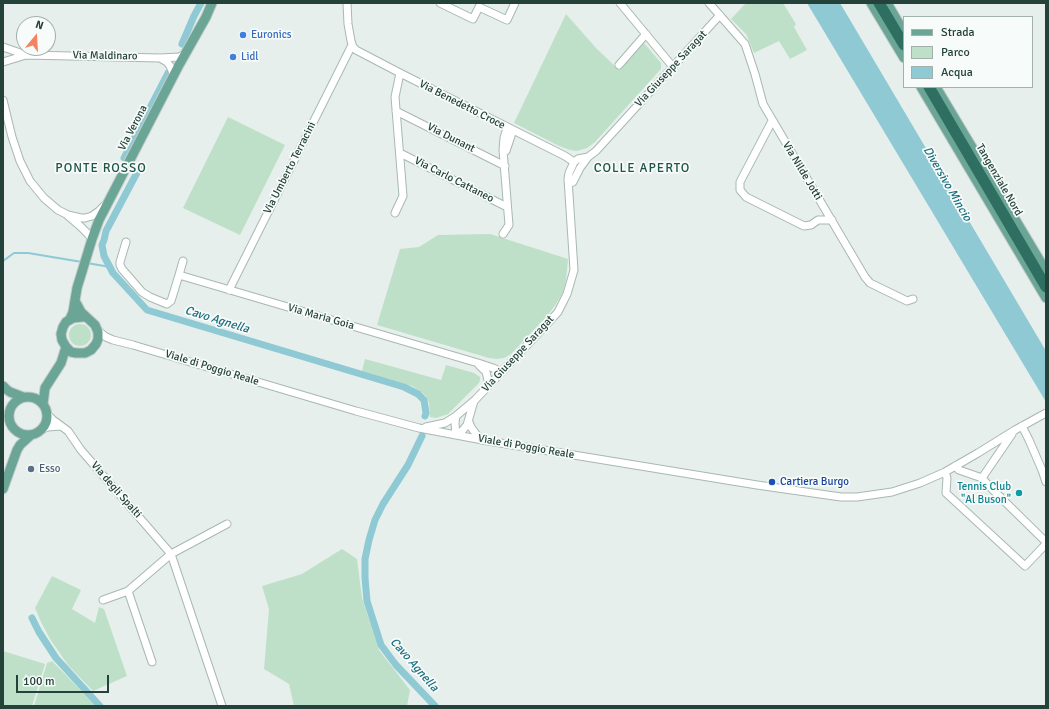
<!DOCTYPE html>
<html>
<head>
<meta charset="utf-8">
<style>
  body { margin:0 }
  #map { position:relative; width:1049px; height:709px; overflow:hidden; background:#e6efeb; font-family:Signika,sans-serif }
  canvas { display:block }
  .frame { position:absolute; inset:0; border:4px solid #24423a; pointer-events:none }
  .legend { position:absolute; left:903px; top:16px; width:130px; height:72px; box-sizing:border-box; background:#f7fbf9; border:1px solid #a3b1ad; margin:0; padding:5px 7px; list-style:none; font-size:12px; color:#24423a }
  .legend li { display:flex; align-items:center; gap:8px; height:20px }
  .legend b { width:20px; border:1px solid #a3b1ad }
  .north { position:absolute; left:16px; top:16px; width:40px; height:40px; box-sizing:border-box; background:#f7fbf9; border:1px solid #a3b1ad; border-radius:50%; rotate:18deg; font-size:11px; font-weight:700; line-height:16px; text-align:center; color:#24423a }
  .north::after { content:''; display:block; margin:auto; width:14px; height:18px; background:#f4845f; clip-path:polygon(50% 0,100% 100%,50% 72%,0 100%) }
  .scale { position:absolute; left:16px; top:675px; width:93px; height:18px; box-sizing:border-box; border:2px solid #24423a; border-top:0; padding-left:5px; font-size:12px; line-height:14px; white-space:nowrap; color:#24423a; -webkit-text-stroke:3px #f7fbf9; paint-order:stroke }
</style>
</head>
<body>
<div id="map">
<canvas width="1049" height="709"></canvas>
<div class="frame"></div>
<ul class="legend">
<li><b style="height:5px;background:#6aa596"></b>Strada</li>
<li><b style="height:11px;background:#bfe0c8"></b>Parco</li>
<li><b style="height:11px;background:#8ec9d4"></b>Acqua</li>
</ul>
<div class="north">N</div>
<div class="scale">100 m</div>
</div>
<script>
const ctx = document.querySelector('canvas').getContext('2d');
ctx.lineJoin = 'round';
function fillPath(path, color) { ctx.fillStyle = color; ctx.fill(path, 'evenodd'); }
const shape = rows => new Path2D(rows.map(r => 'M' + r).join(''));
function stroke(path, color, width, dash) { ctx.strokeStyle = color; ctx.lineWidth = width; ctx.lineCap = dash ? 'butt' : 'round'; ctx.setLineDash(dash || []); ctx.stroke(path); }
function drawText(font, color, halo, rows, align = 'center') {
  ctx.font = font + ' Signika,sans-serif'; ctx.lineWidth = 3.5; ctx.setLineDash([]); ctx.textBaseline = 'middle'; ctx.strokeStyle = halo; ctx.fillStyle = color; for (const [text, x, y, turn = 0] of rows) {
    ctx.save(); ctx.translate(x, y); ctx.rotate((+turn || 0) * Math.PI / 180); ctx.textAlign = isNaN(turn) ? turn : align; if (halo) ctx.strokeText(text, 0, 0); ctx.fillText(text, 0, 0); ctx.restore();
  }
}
fillPath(shape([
  [746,3,783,3,796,24,794,27,807,50,790,59,779,41,754,53,746,34,731,19],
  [566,14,596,48,619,70,644,43,661,63,661,69,595,142,587,148,577,151,570,150,559,146,514,123],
  [228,117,285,145,240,235,183,208],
  [490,234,568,259,566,280,563,292,556,304,548,315,511,354,504,358,497,359,489,358,377,325,400,249,419,247,438,235],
  '69 335a11 11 0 1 1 22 0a11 11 0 1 1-22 0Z',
  [365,359,441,380,446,365,474,373,480,377,480,380,479,383,448,414,436,418,430,417,429,403,426,396,420,391,412,386,362,371],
  [342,549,357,559,362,598,379,650,410,690,407,706,294,706,289,684,264,669,269,609,262,586,302,574],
  [52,576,81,590,72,609,95,623,99,607,104,609,127,676,93,691,68,665,50,639,41,622,35,608],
  [3,651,45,664,32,706,3,706],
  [52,661,61,670,96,706,34,706,47,663]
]), '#bfe0c8');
fillPath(shape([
  [807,3,840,3,1046,351,1046,402]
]), '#8ec9d4');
stroke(shape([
  [3,261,14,253,28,253,82,262],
  [87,263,110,267]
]), '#8ec9d4', 2);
stroke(shape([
  [182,44,194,16,201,3],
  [124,158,168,73],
  [140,167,106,231,104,240,102,245,104,256,113,273,147,310,404,387,418,394,424,400,426,413,425,416],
  [422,436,408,465,383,504,375,520,369,540,365,559,365,578,367,601,381,645,396,665,435,706],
  [32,618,39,632,56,658,100,706]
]), '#8ec9d4', 7);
const minor = shape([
  [347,3,348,24,351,41,353,47,356,50,400,73,565,156,574,162],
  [440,3,473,19,479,7,507,20,515,3],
  [620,3,673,67],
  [709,3,745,44,755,74,763,104,865,277,870,283,907,301,913,299],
  [3,47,26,55],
  [160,58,167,62,170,66,174,75],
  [3,62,26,55,160,58,179,57,186,54],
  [619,65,646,34],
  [3,100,12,137,20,161,30,181,44,198,58,210,66,214,80,226,88,234,92,239],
  [396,111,505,166],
  [772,121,740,182,740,190,746,197,804,226,811,225,818,220,832,220],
  [506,151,513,130],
  [400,153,507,207],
  [573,182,580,168,588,157],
  [395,213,403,196,395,97,400,73],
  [68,215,81,218,85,218,92,216,99,211,105,205],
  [503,234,509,225,503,150,504,138,507,128],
  [126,242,120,262,120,265,122,269,142,292,150,297,167,304,171,301,179,275],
  [183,261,179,275,478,363,493,368,501,372],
  [229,290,352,45],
  [97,330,106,337,113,340,133,345,356,411,419,428,488,441,757,485,841,497,857,497,892,492,920,483,945,472,978,453,1015,430,1046,413],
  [479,365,486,372,489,384],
  [47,414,53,420,68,431,81,450,171,554,222,706],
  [469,422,471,427,476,434,482,440],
  [1022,426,1029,440,1042,470,1046,482],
  [426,427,445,423,456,416,475,400,547,324,558,312,567,294,574,270,568,179,569,173,574,162,578,159,588,157,596,151,720,15],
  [42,429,48,427,61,426],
  [456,435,462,431,467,425,474,401],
  [456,435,455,423,456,416],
  [955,466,959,470,982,478,990,487,1046,542],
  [945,472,947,478,946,493,1025,566,1046,544],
  [982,478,1012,434],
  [128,591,152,662],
  [103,600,128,591,171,554,227,524]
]);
const major = shape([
  [871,3,904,58],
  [887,3,904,32],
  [921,87,1046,298],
  [936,87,1046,271],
  [75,301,81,312,95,325,98,332,98,339,96,344,91,350,85,353,76,353,71,352,66,347,62,340,61,334,63,327,66,322,73,318,82,317,86,317],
  [70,319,73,312,77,288,92,239,99,220,179,65,206,17,212,3],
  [3,386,6,389,10,392,23,397],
  '9 416a19 19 0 1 1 38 0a19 19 0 1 1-38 0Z',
  [43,404,45,388,61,363,66,347],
  [3,489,17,450,20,445,31,435]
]);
const highway = shape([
  [879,3,904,45],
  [929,87,1046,287]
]);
stroke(minor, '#a8b8b2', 9);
stroke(major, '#c2cac8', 11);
stroke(highway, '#c2cac8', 13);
stroke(minor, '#fff', 7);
stroke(major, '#6aa596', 9);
stroke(highway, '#2f6f62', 11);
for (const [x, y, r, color] of [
  [243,35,4,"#3f7fe0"],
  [233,57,4,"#3f7fe0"],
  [31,469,4,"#5c6f8a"],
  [772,482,4,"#1a4fb4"],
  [1019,493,4,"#0f9aa8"]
]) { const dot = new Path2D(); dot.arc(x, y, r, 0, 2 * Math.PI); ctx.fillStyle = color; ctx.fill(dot); stroke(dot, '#f7fbf9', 1.5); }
drawText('11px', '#366cbe', '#f7fbf9', [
  ["Euronics",251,35],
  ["Lidl",241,57]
], 'left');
drawText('11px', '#24423a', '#f7fbf9', [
  ["Via Maldinaro",105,56,1],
  ["Via Giuseppe Saragat",671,69,-47],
  ["Via Benedetto Croce",462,105,27],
  ["Via Verona",133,128,-62],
  ["Via Dunant",451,138,27],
  ["Via Umberto Terracini",290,168,-63],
  ["Via Nilde Jotti",802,171,59],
  ["Via Carlo Cattaneo",454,180,27],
  ["Tangenziale Nord",999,180,60],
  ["Via Maria Goia",321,317,16],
  ["Via Giuseppe Saragat",518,354,-47],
  ["Viale di Poggio Reale",212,368,17],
  ["Viale di Poggio Reale",526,447,10],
  ["Via degli Spalti",116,490,49]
]);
drawText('11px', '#4e5e75', '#f7fbf9', [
  ["Esso",39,469]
], 'left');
drawText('11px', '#164399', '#f7fbf9', [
  ["Cartiera Burgo",780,482]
], 'left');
drawText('11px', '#0d838f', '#f7fbf9', [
  ["Tennis Club",1011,487],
  ["\"Al Buson\"",1011,500]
], 'right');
drawText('italic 12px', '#1c6f80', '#f7fbf9', [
  ["Diversivo Mincio",947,184,60],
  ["Cavo Agnella",217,320,17],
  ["Cavo Agnella",414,665,49]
]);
ctx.letterSpacing = '1px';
drawText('13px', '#1f5548', '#f7fbf9', [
  ["PONTE ROSSO",101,169],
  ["COLLE APERTO",642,169]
]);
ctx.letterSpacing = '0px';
</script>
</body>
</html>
